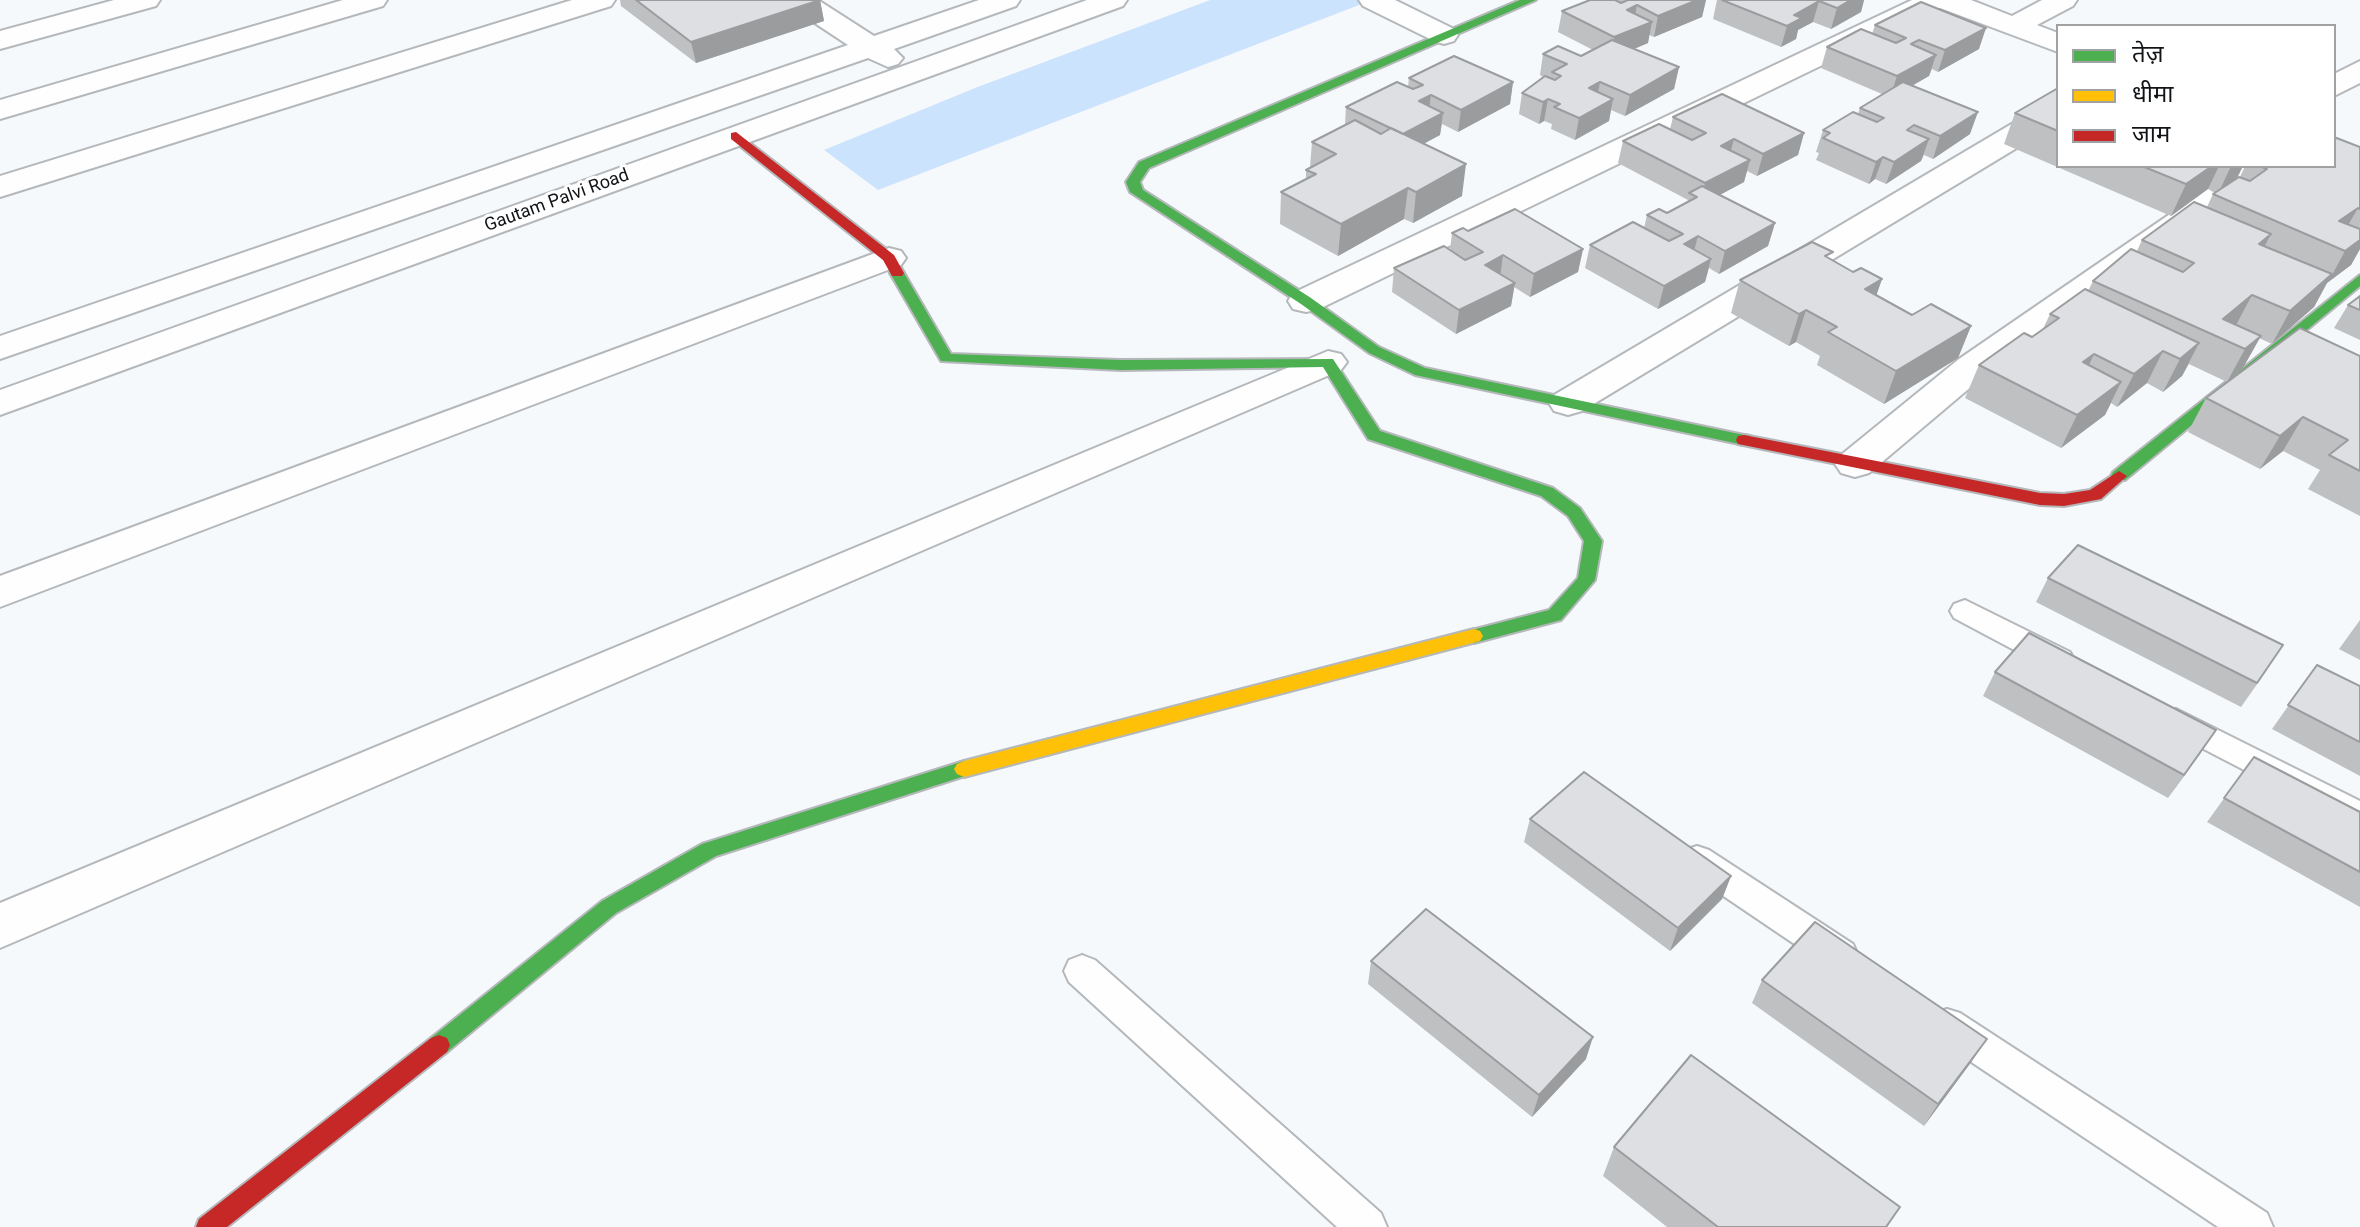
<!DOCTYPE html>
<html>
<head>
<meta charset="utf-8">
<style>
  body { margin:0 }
  #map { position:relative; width:2360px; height:1227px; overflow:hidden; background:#f6f9fc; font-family:Roboto,"Noto Sans Devanagari",sans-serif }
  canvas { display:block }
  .legend { position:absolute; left:2056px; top:24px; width:280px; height:144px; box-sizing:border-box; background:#fff; border:2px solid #a0a1a2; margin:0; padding:10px 14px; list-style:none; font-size:24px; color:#111417 }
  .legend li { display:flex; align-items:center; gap:16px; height:40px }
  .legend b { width:40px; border:2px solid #a0a1a2 }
</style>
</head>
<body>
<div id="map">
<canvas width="2360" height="1227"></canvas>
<ul class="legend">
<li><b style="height:10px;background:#4caf50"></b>तेज़</li>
<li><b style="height:10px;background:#ffc107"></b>धीमा</li>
<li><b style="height:10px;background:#c62828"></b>जाम</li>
</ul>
</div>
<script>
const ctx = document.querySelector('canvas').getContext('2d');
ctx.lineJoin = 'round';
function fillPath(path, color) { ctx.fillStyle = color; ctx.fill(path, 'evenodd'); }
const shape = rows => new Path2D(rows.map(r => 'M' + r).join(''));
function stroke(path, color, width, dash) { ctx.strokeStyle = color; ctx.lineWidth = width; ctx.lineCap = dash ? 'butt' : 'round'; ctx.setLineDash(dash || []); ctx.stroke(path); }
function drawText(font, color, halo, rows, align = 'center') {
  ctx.font = font + ' Roboto,sans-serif'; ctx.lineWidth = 6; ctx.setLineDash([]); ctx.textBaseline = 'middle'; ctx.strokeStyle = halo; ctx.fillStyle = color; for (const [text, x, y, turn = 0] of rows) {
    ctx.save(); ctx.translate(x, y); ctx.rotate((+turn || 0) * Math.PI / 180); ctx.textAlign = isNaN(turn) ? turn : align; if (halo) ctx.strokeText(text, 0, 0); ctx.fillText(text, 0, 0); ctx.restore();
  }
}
fillPath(shape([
  [1210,0,1372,0,878,190,824,150,975,88]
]), '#cce3fd');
const lane = shape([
  [1965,600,2070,652,2074,660,2070,668,2059,671,2048,668,1954,618,1950,611,1954,604,1965,600],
  [2176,709,2360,801,2360,830,2165,729,2160,721,2165,713,2176,709],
  [1697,846,1709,850,1853,944,1858,955,1853,966,1840,970,1827,966,1685,870,1680,860,1685,850,1697,846],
  [1082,955,1095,960,1381,1213,1387,1227,1337,1227,1069,982,1064,971,1069,960,1082,955],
  [1947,1009,1960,1013,2267,1213,2273,1227,2218,1227,1934,1037,1928,1025,1934,1013,1947,1009]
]);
const street = shape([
  [114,0,160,0,156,6,0,49,0,31,114,0],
  [343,0,387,0,383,6,0,119,0,100,343,0],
  [572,0,615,0,611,6,0,197,0,176,572,0],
  [785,0,818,0,874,36,979,0,1020,0,1016,6,894,49,903,58,898,64,888,67,868,58,0,359,0,336,848,45,789,6,785,0],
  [1087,0,1127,0,1123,6,0,415,0,390,1087,0],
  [1359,0,1395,0,1454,29,1458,35,1454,41,1444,44,1434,41,1363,6,1359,0],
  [1912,0,1971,0,2012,16,2042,0,2077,0,2073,6,2037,25,2058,33,2058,52,1940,8,1319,309,1306,312,1293,309,1288,301,1293,293,1912,0],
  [2360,61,2360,83,2334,96,2334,74,2360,61],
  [2058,101,2058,123,1582,411,1568,415,1554,411,1549,403,1554,395,2047,103,2058,101],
  [2240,166,2277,166,2272,173,1985,375,1869,473,1855,477,1841,473,1835,464,1841,455,1959,359,2240,166],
  [889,248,901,251,906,258,901,265,0,607,0,576,889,248],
  [1328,351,1341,354,1347,362,1341,370,0,948,0,903,1328,351]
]);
const fast = shape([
  [1520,0,1536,0,1149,168,1140,182,1143,190,1311,298,1379,347,1425,368,1744,435,1750,436,1752,440,1750,444,1744,445,1415,375,1369,353,1301,304,1130,192,1126,182,1139,162,1520,0],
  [897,269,904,273,951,354,1121,360,1333,359,1380,431,1553,488,1580,508,1602,541,1595,580,1561,620,1474,643,1468,641,1465,636,1468,631,1549,610,1578,578,1584,541,1568,516,1541,496,1368,439,1323,367,1121,370,941,361,890,273,897,269],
  [2360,275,2360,286,2125,480,2113,480,2111,476,2113,472,2360,275],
  [964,761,971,764,974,769,971,774,716,856,616,913,447,1052,439,1055,431,1052,428,1045,431,1038,602,901,702,844,964,761]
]);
const slow = shape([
  [1474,629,1480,631,1483,636,1480,641,964,777,957,774,954,769,957,764,964,761,1474,629]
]);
const jam = shape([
  [736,132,894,255,904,273,902,276,892,276,883,260,731,139,731,133,736,132],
  [1744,435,2040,493,2064,494,2090,490,2119,471,2127,476,2101,499,2064,506,2040,505,1738,444,1736,440,1738,436,1744,435],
  [439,1035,447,1038,450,1045,447,1052,227,1227,196,1227,199,1219,431,1038,439,1035]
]);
stroke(lane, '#b5b8bb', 4);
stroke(street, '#b5b8bb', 4);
stroke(fast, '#b5b8bb', 4);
stroke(slow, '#b5b8bb', 4);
stroke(jam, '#b5b8bb', 4);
fillPath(lane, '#fefeff');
fillPath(street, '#fefeff');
fillPath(fast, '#4caf50');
fillPath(slow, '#ffc107');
fillPath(jam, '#c62828');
fillPath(shape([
  [620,0,820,0,824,21,696,63,621,6],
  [1590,0,1706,0,1702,17,1654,37,1649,35,1648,43,1634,49,1679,67,1674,89,1625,116,1611,110,1609,121,1575,140,1551,129,1552,124,1544,121,1539,124,1519,114,1522,93,1543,77,1540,75,1543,54,1581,56,1593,50,1558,32,1562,11],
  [1717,0,1864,0,1861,12,1831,29,1813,22,1798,30,1796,39,1781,47,1713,19],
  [1875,25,1979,49,1938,72,1932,69,1929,76,1912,86,1970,134,1933,159,1924,155,1921,161,1886,184,1875,179,1869,184,1816,160,1819,153,1816,152,1823,130,1858,114,1860,108,1882,94,1821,68,1827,47,1872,34],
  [1409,78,1513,82,1510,104,1458,132,1442,124,1440,135,1423,144,1462,196,1413,223,1404,219,1338,256,1280,224,1281,192,1306,180,1306,170,1310,167,1312,142,1345,125,1346,107,1408,87],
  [2058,88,2058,166,2243,166,2237,178,2240,177,2245,166,2334,166,2360,147,2360,249,2351,265,2327,283,2314,307,2272,344,2259,338,2243,368,2227,382,2189,364,2182,376,2163,392,2147,383,2117,407,2111,403,2105,415,2061,448,1965,398,1979,365,2032,337,2043,329,2050,314,2088,291,2093,281,2137,251,2142,240,2207,207,2213,194,2215,193,2208,189,2171,216,2004,144,2015,113],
  [1673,117,1804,133,1798,155,1757,176,1747,171,1744,182,1720,195,1775,223,1768,246,1719,274,1709,268,1705,282,1658,309,1585,268,1590,245,1644,228,1647,215,1667,213,1687,202,1688,200,1618,163,1623,141,1670,129],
  [1468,231,1583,249,1578,272,1530,297,1514,287,1511,306,1456,334,1392,292,1394,268,1450,250,1452,233],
  [1831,260,1853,272,1882,279,1876,295,1912,315,1971,326,1958,358,1884,404,1817,365,1820,356,1796,342,1789,346,1731,313,1740,280],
  [2360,296,2360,340,2334,328,2348,305],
  [2360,356,2360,516,2308,489,2320,470,2283,451,2260,469,2188,432,2206,398],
  [2048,578,2267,670,2241,707,2036,602],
  [2360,620,2360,660,2339,649],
  [2317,665,2360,686,2360,776,2272,729],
  [1995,672,2216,730,2168,798,1983,696],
  [2254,757,2360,812,2360,907,2207,822],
  [1530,819,1731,876,1722,899,1670,951,1524,842],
  [1371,961,1586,1059,1532,1117,1368,984],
  [1762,980,1972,1061,1924,1126,1752,1003],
  [1614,1147,1900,1207,1887,1227,1667,1227,1603,1176]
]), '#bfc0c2');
fillPath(shape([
  [820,0,824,21,696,63,691,42],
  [1697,0,1706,0,1702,17,1654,37,1658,16],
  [1851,0,1864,0,1861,12,1831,29,1837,8],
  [1819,1,1813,22,1798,30,1796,39,1781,47,1787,26,1794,15],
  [1637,5,1633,26,1627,10],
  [1652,22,1648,43,1610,59,1614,37],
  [1986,28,1979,49,1938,72,1945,50],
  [1936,55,1929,76,1890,98,1897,76],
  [1679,67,1674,89,1625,116,1630,95],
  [1513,82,1510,104,1458,132,1461,110],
  [1600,82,1596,104,1589,88],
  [1431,95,1428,117,1419,101],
  [1548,99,1544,121,1539,124,1543,102],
  [1613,99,1609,121,1575,140,1579,118],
  [1978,112,1970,134,1933,159,1940,136],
  [1443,113,1440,135,1399,157,1402,134],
  [1804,133,1798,155,1757,176,1763,154],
  [1734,139,1728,161,1721,146],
  [1929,139,1921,161,1886,184,1894,162],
  [1883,157,1875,179,1869,184,1876,162],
  [1750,160,1744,182,1699,206,1705,183],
  [1466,164,1462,196,1413,223,1416,192],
  [2212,166,2219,166,2208,189,2171,216,2186,184],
  [2231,166,2243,166,2235,182,2218,194],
  [1408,188,1404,219,1338,256,1341,224],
  [2358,208,2340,239,2339,221],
  [1775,223,1768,246,1719,274,1725,251],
  [2271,234,2254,266,2259,244],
  [1698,236,1692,259,1684,244],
  [2360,240,2360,249,2351,265,2327,283,2314,307,2272,344,2290,311,2332,275,2345,251],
  [1583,249,1578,272,1530,297,1534,274],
  [1503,255,1500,278,1485,265],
  [1711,259,1705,282,1658,309,1664,286],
  [1882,279,1871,311,1865,289],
  [1515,283,1511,306,1456,334,1459,310],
  [2252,295,2235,327,2223,319],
  [1806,310,1796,342,1789,346,1799,314],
  [1971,326,1958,358,1884,404,1896,371],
  [2261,336,2243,368,2227,382,2245,349],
  [2199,343,2182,376,2163,392,2180,359],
  [2163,351,2147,383,2117,407,2134,374],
  [2094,354,2079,387,2083,362],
  [2121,382,2105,415,2061,448,2077,415],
  [2303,417,2283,451,2260,469,2280,436],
  [2216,730,2200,754,2168,798,2184,775],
  [1731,876,1722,899,1670,951,1678,928],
  [1593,1037,1586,1059,1532,1117,1539,1095],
  [1987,1039,1972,1061,1924,1126,1938,1104]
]), '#9b9c9e');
const building = shape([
  [636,0,820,0,691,42,636,0],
  [1590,0,1615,0,1621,3,1628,0,1697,0,1658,16,1637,5,1627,10,1652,22,1614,37,1562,11,1590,0],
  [1722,0,1851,0,1837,8,1819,1,1794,15,1802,18,1787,26,1722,0],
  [1921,2,1986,28,1945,50,1919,40,1911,44,1936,55,1897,76,1827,47,1861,29,1896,43,1906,38,1875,25,1921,2],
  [1612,40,1679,67,1630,95,1600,82,1589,88,1613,99,1579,118,1554,107,1560,104,1548,99,1543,102,1522,93,1545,76,1555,80,1561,76,1552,72,1567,64,1543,54,1558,46,1581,56,1612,40],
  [1454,56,1513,82,1461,110,1431,95,1419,101,1443,113,1403,134,1346,107,1397,82,1413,89,1423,85,1409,78,1454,56],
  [1903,82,1978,112,1940,136,1914,125,1907,130,1929,139,1894,162,1883,157,1876,162,1823,138,1830,133,1823,130,1853,112,1877,122,1884,118,1860,108,1903,82],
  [2058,88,2058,131,2015,113,2058,88],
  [1722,94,1804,133,1763,154,1734,139,1721,146,1750,160,1705,183,1623,141,1659,124,1692,140,1706,133,1673,117,1722,94],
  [1355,120,1381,134,1391,128,1466,164,1416,192,1408,188,1341,224,1281,192,1316,174,1306,170,1336,154,1312,142,1355,120],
  [2334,137,2360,147,2360,209,2358,208,2339,221,2360,229,2360,240,2345,251,2213,194,2239,177,2250,181,2267,169,2259,166,2334,166,2334,137],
  [2142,166,2212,166,2186,184,2142,166],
  [1702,186,1775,223,1725,251,1698,236,1684,244,1711,259,1664,286,1590,245,1633,222,1669,241,1683,234,1647,215,1659,209,1667,213,1697,197,1689,193,1702,186],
  [2194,202,2271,234,2259,244,2332,274,2290,311,2252,295,2223,319,2261,336,2245,349,2093,281,2131,249,2183,272,2194,263,2142,240,2194,202],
  [1515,209,1583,249,1534,274,1503,255,1485,265,1515,283,1459,310,1394,268,1444,246,1465,260,1483,252,1452,233,1463,228,1468,231,1515,209],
  [1812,242,1833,252,1825,256,1853,272,1861,268,1882,279,1865,289,1912,315,1931,304,1971,326,1896,371,1828,332,1837,327,1806,310,1799,314,1740,280,1812,242],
  [2085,289,2199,343,2180,359,2163,351,2134,374,2094,354,2083,362,2121,382,2077,415,1979,365,2024,333,2032,337,2059,318,2050,314,2085,289],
  [2360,296,2360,310,2348,305,2360,296],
  [2300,328,2360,356,2360,471,2329,455,2348,440,2303,417,2280,436,2206,398,2300,328],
  [2078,545,2283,645,2257,683,2048,578,2078,545],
  [2029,633,2216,730,2184,775,1995,672,2029,633],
  [2317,665,2360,686,2360,742,2288,705,2317,665],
  [2254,757,2360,812,2360,872,2224,798,2254,757],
  [1584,772,1731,876,1678,928,1530,819,1584,772],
  [1426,909,1593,1037,1539,1095,1371,961,1426,909],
  [1815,922,1987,1039,1938,1104,1762,980,1815,922],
  [1691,1055,1900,1207,1886,1227,1718,1227,1614,1147,1691,1055]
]);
fillPath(building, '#dedfe2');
stroke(building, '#9b9c9e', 2);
drawText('18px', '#111417', '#fff', [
  ["Gautam Palvi Road",557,201,-20]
]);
</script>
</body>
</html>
